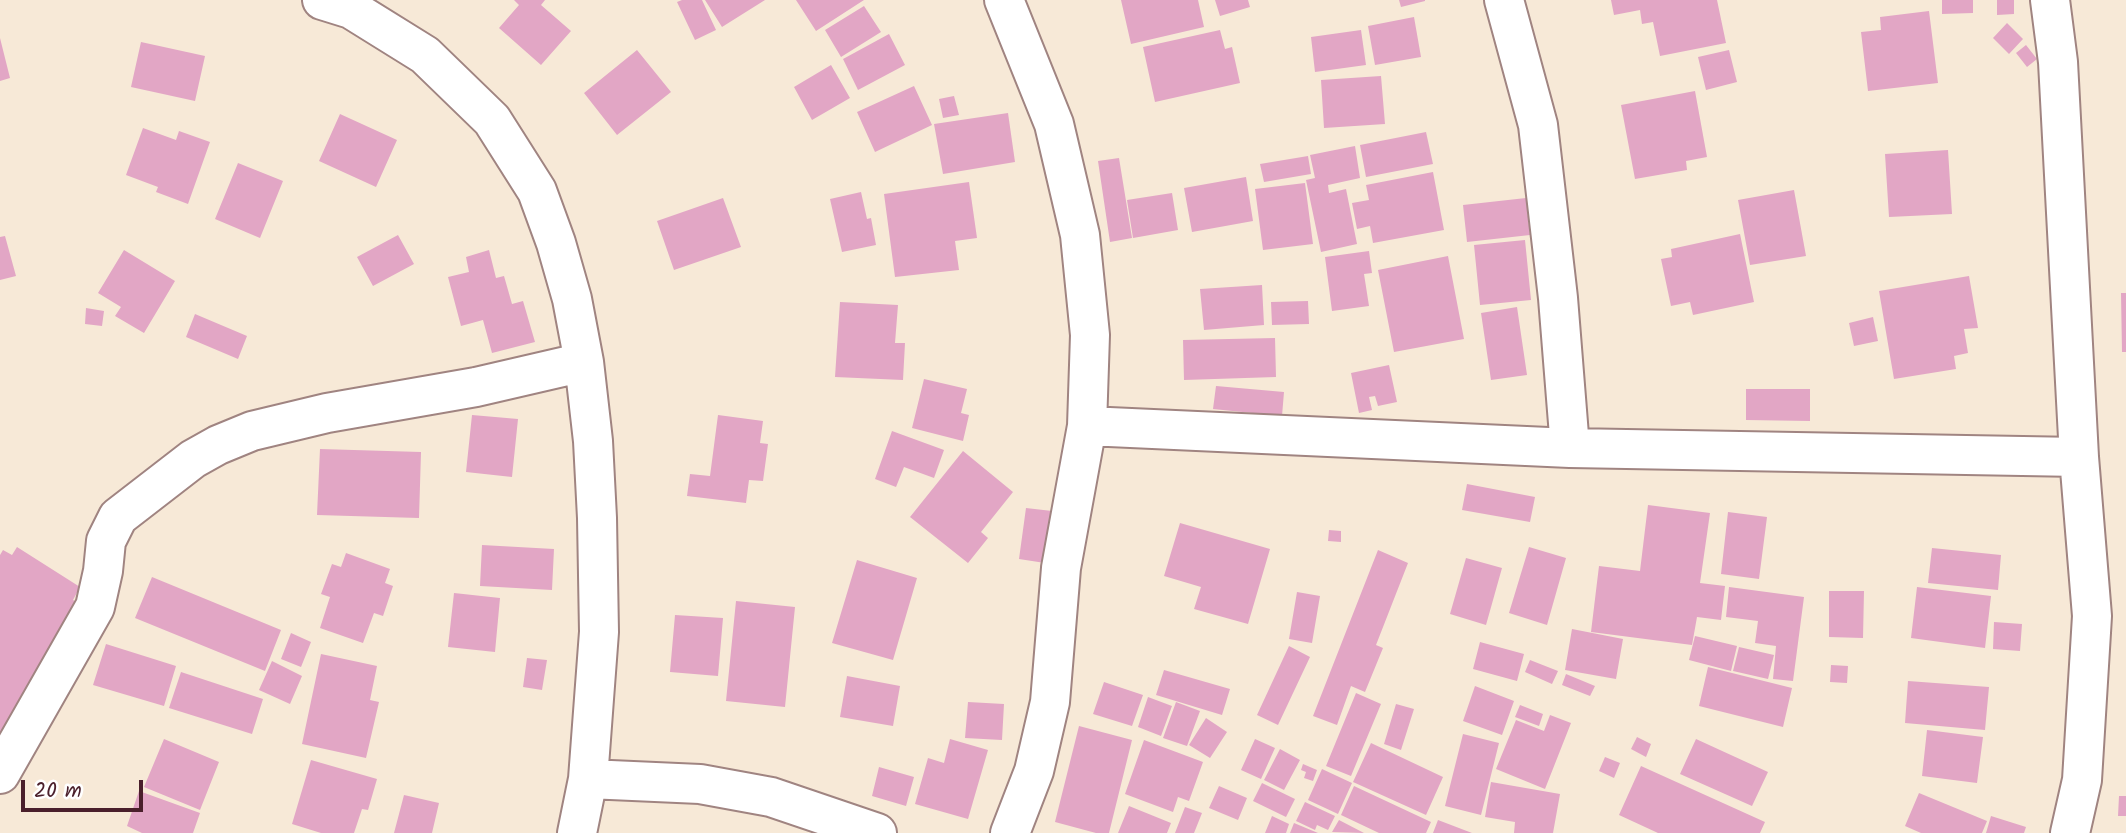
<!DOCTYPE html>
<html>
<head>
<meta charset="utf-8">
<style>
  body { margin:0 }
  #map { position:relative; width:2126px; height:833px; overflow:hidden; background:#f7e9d7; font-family:Kalam,sans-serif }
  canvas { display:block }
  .scale { position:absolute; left:21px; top:780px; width:122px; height:32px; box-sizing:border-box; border:4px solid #4a1f2b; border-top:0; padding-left:9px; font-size:21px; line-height:24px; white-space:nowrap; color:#4a1f2b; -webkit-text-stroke:5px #fff; paint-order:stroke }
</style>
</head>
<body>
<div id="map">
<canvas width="2126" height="833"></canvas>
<div class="scale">20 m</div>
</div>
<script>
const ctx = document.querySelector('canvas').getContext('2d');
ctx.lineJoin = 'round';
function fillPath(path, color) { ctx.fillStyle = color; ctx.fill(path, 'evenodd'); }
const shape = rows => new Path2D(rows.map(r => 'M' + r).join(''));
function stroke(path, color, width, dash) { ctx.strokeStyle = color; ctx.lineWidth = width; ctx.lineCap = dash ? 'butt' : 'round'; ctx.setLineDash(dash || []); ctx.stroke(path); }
fillPath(shape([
  [514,0,545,0,541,5,571,31,541,65,499,28,519,5],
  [682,0,702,0,716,30,695,40,677,2],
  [705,0,765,0,722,27],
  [796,0,864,0,816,31],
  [1121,0,1198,0,1204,27,1131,44],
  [1215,0,1248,0,1250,7,1220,16],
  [1399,0,1425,0,1425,1,1401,7],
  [1611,0,1717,0,1726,43,1660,56,1653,22,1642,24,1640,10,1614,15],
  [1942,0,1973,0,1973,13,1942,14],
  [1997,0,2014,0,2014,14,1997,15],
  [864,6,881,32,841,57,825,30],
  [1929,11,1938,83,1868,91,1861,32,1881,30,1880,17],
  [1414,17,1421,57,1375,65,1368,26],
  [2007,23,2023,39,2009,54,1993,38],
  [1220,30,1225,49,1232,47,1240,83,1155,102,1143,47],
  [1361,30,1366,65,1315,72,1311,37],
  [889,34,905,65,858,90,843,59],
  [0,38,10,78,0,81],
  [141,42,205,56,195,101,131,87],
  [2026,45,2037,59,2027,67,2016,53],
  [637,50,671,92,617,135,584,93],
  [1729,50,1737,82,1706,90,1698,57],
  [831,65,850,98,812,120,794,87],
  [1381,76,1385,124,1324,128,1321,80],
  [914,86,932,125,875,152,857,112],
  [1695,91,1707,157,1686,161,1687,170,1635,179,1621,105],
  [954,96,959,115,943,118,939,99],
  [1008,113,1015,162,943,174,934,124],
  [340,114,397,140,376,187,319,161],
  [143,128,176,140,179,131,210,142,188,204,156,192,158,187,126,175],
  [1426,132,1433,164,1366,177,1360,145],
  [1355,146,1360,178,1328,185,1329,193,1346,189,1357,244,1321,252,1306,180,1315,178,1310,155],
  [1948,150,1952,214,1889,217,1885,154],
  [1308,156,1311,174,1264,182,1260,164],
  [1119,158,1132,238,1110,242,1098,161],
  [238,163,283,181,260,238,215,219],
  [1433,172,1444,230,1373,243,1370,226,1357,229,1352,203,1369,200,1366,185],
  [1246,177,1253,221,1192,232,1184,188],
  [969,182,977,238,955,241,959,270,895,277,884,194],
  [1305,183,1313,244,1263,250,1255,189],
  [1794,190,1806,256,1750,265,1738,200],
  [861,192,867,219,871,218,876,245,842,252,830,199],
  [1172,193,1178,230,1133,238,1127,200],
  [723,198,741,247,674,270,657,221],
  [1526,198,1530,235,1467,242,1463,205],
  [1740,234,1754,302,1693,315,1690,302,1671,306,1661,259,1672,257,1671,249],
  [398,235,414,264,373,286,357,257],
  [5,236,16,276,0,280,0,237],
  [1525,240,1531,300,1480,305,1474,245],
  [124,250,175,281,144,333,115,316,121,307,98,293],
  [489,250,496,278,504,276,512,304,523,301,535,342,492,353,483,320,461,326,448,277,469,272,466,257],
  [1369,251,1372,273,1364,274,1369,306,1332,311,1325,257],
  [1448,256,1464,339,1394,352,1378,270],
  [1969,276,1978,328,1964,329,1968,353,1954,356,1956,369,1894,379,1879,291],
  [1262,285,1264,325,1204,330,1200,289],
  [2121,293,2126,293,2126,352,2122,352],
  [1308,301,1309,324,1272,325,1271,302],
  [840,302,898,305,895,343,905,343,903,380,835,377],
  [1517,307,1527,375,1491,380,1481,313],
  [86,308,104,311,102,326,85,324],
  [195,314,247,336,238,359,186,337],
  [1873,317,1878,341,1854,346,1849,323],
  [1275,338,1276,377,1184,380,1183,340],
  [1389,365,1397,402,1378,406,1375,396,1369,397,1372,410,1359,413,1351,373],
  [924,379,967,389,961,413,969,415,963,441,912,428],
  [1216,386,1284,392,1282,416,1213,409],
  [1746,389,1810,389,1810,421,1746,420],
  [472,415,518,419,512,477,466,472],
  [718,415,763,421,760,443,768,444,763,481,749,480,746,503,687,496,690,474,710,476],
  [892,431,944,450,934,478,904,467,896,487,875,479],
  [320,449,421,452,419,518,317,515],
  [963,451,1013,492,981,532,988,538,968,563,910,517],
  [1467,484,1535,497,1530,522,1462,510],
  [1648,505,1710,513,1700,583,1725,586,1721,620,1697,617,1692,645,1591,632,1599,566,1640,571],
  [1026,508,1052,511,1045,563,1019,559],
  [1728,512,1767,517,1759,579,1721,574],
  [1180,523,1270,549,1248,624,1194,609,1201,587,1164,576],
  [1329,530,1341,531,1341,542,1328,541],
  [482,545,554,549,552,590,480,586],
  [17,547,80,587,73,600,85,607,0,742,0,555,3,550,12,555],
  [1529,547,1566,558,1547,625,1509,613],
  [1932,548,2001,555,1998,590,1928,583],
  [1378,550,1408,563,1376,645,1383,648,1365,692,1351,686,1337,725,1313,716],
  [346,553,390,569,385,583,393,586,383,616,374,613,363,643,320,628,330,597,321,594,332,564,341,567],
  [1466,558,1502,568,1486,625,1450,614],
  [857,560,917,578,893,660,832,643],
  [152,577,281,630,265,671,135,618],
  [1729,587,1804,597,1793,681,1773,679,1776,646,1755,643,1758,621,1726,617],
  [1917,587,1991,596,1985,648,1911,638],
  [1829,591,1864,591,1863,638,1829,637],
  [1297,592,1320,596,1312,643,1289,639],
  [454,593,500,598,495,652,448,647],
  [736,601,795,607,785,707,726,701],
  [675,615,723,618,718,676,670,672],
  [1994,622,2022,624,2020,651,1993,649],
  [1572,629,1623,639,1616,679,1565,670],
  [291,633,311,642,301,667,281,659],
  [1695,636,1737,646,1731,671,1689,660],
  [1480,642,1524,654,1517,681,1473,669],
  [106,644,176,666,164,706,93,685],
  [1289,646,1310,657,1278,725,1257,715],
  [1739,647,1774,655,1768,679,1733,671],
  [321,654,377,666,370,700,379,702,366,758,302,744],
  [527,658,547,660,542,690,523,687],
  [1530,660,1558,671,1552,684,1525,672],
  [272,661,302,676,290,704,259,690],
  [1831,665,1848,666,1847,683,1830,682],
  [1708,667,1792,688,1783,727,1699,706],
  [1164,670,1230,689,1222,715,1156,695],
  [181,672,263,699,252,734,169,708],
  [1566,674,1595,686,1590,696,1562,685],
  [847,676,900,686,893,726,840,717],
  [1908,681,1989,687,1985,730,1905,723],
  [1104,682,1143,695,1132,726,1093,714],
  [1475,686,1514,701,1502,735,1463,721],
  [1356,693,1381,704,1351,776,1326,766],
  [1148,697,1172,706,1161,736,1138,727],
  [968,702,1004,704,1002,740,965,738],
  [1176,702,1200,711,1187,746,1163,738],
  [1396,704,1414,709,1401,750,1384,744],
  [1520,705,1543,714,1539,726,1515,717],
  [1550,715,1571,723,1545,789,1496,769,1516,720,1544,731],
  [1206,718,1227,732,1210,758,1189,745],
  [1079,726,1132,740,1109,833,1096,833,1055,822],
  [1927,730,1983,737,1977,783,1922,776],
  [1463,734,1499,743,1481,815,1445,806],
  [1637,737,1651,744,1646,757,1631,749],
  [164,739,219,762,200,810,144,787],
  [950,739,988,750,968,819,915,804,928,758,944,763],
  [1255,739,1275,748,1261,779,1241,770],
  [1696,739,1768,772,1752,806,1680,774],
  [1144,740,1203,762,1189,801,1178,797,1173,812,1125,794],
  [1371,743,1443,777,1426,815,1353,782],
  [1280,749,1300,760,1284,790,1264,780],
  [1605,757,1620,763,1614,778,1599,771],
  [311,760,377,779,368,810,362,809,354,833,321,833,292,824],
  [1303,764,1317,770,1313,781,1304,778,1306,772,1301,770],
  [1641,766,1765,822,1760,833,1658,833,1619,815],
  [879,767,914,777,906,806,872,796],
  [1322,769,1352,783,1338,814,1308,800],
  [1491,782,1560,794,1553,833,1514,833,1515,822,1485,817],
  [1262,783,1295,799,1286,817,1253,801],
  [1219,786,1247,798,1238,820,1209,808],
  [1354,786,1431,822,1426,833,1379,833,1341,815],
  [139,791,200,813,193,833,142,833,127,826],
  [1919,793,1987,821,1982,833,1921,833,1905,826],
  [404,795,439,803,432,833,394,833],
  [2119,796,2126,796,2126,816,2118,816],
  [1305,802,1335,816,1328,830,1317,825,1315,830,1296,821],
  [1129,806,1171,823,1167,833,1118,833],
  [1185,807,1202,813,1194,833,1175,833],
  [1272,816,1289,824,1286,833,1265,833],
  [1991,816,2026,827,2024,833,1986,833],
  [1339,820,1364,833,1332,832],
  [1438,820,1472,833,1433,833],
  [1294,823,1318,833,1290,833]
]), '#e2a6c5');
const minor = shape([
  [322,0,351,9,425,55,492,120,537,191,556,243,572,299,584,362,593,441,597,518,599,632,588,779,577,833],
  [1004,0,1054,124,1080,235,1090,335,1087,426,1061,568,1050,702,1034,771,1010,833],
  [1504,0,1538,125,1558,298,1570,448],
  [2050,0,2058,62,2079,457,2092,616,2082,780,2070,833],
  [1087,426,1570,448,2079,457],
  [0,774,95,607,103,571,106,541,118,517,193,459,218,445,252,431,327,413,476,387,584,362],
  [588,779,700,784,771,797,877,833]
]);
stroke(minor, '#a08481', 42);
stroke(minor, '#fff', 38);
</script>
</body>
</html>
